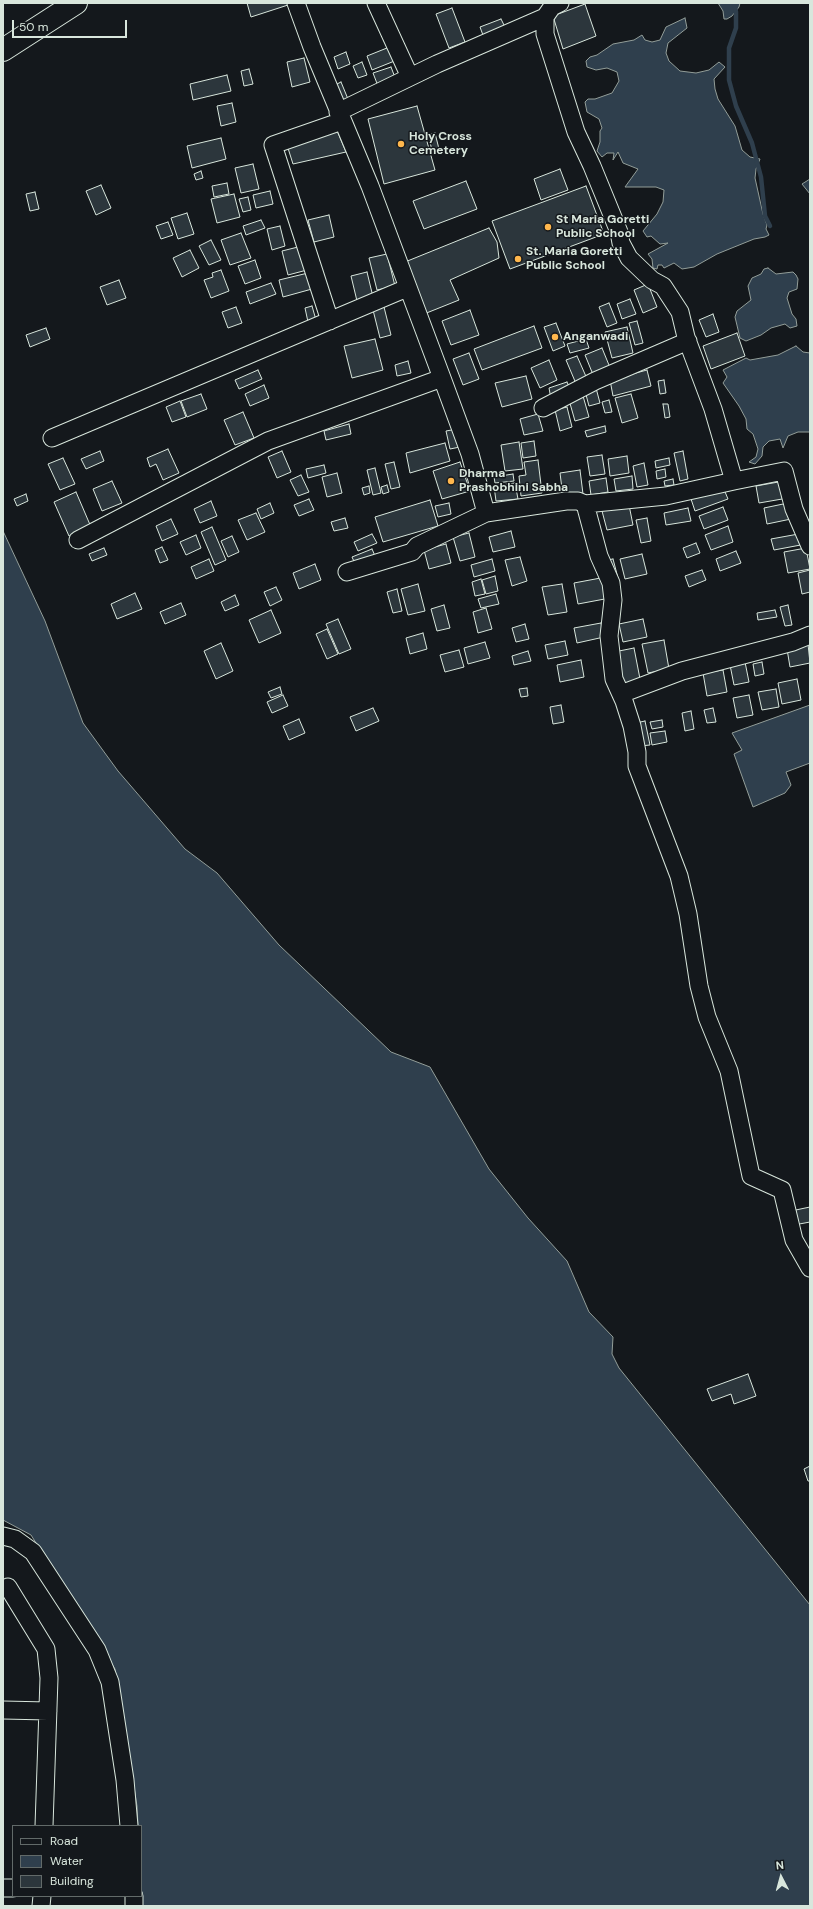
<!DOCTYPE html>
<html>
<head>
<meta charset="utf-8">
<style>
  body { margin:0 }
  #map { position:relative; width:813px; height:1909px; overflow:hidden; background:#14181c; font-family:"DM Sans",sans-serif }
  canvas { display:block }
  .frame { position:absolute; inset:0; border:4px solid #d8e6dc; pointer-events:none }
  .legend { position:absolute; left:12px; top:1825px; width:130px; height:72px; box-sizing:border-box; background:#14181c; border:1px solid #626a69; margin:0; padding:5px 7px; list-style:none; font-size:12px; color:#d8e6dc }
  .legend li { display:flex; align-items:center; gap:8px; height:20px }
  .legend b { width:20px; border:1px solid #626a69 }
  .north { position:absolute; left:761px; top:1857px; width:40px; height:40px; -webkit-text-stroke:3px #14181c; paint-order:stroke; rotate:354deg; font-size:11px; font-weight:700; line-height:16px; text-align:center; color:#d8e6dc }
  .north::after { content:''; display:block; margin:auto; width:14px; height:18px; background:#d8e6dc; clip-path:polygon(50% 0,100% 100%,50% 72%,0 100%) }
  .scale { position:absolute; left:12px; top:20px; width:115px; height:18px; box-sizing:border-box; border:2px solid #d8e6dc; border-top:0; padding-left:5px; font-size:12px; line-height:14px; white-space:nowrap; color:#d8e6dc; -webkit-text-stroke:3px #14181c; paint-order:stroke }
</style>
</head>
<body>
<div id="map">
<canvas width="813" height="1909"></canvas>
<div class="frame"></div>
<ul class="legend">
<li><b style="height:5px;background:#14181c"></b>Road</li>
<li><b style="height:11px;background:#2f3f4d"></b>Water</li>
<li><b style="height:11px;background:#2c363c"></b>Building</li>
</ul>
<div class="north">N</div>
<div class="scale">50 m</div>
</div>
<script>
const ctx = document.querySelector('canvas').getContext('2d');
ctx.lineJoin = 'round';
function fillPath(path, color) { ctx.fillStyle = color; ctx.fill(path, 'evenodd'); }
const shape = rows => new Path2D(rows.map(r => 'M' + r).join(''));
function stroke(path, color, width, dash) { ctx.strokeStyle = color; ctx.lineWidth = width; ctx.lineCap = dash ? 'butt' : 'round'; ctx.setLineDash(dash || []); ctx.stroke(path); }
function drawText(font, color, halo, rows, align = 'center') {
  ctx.font = font + ' "DM Sans",sans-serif'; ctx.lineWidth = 3; ctx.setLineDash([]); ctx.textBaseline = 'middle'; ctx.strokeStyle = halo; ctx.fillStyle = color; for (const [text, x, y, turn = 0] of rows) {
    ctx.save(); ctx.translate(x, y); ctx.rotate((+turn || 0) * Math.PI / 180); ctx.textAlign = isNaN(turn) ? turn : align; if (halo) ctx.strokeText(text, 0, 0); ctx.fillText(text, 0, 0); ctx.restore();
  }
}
const water = shape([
  [718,3,740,3,739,7,732,16,727,19,724,19,723,11,718,3],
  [685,18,687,28,668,43,666,53,669,61,680,71,696,73,709,70,719,62,725,67,714,79,715,89,718,99,735,126,742,150,750,157,760,159,756,169,755,178,763,214,767,225,766,229,769,235,765,237,754,239,717,254,694,267,682,269,674,263,664,268,662,265,658,265,657,269,653,268,652,259,648,254,668,243,660,244,651,236,647,237,643,231,657,214,663,202,664,190,656,187,625,187,638,169,623,163,618,152,613,160,614,153,607,153,602,157,597,151,600,142,600,131,602,128,599,119,587,112,585,102,588,99,595,99,612,93,619,81,617,72,607,68,596,70,587,67,586,61,590,57,597,55,613,44,634,40,642,35,645,40,652,42,660,40,666,27,685,18],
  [810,179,810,194,802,184,810,179],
  [768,268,776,274,793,272,796,275,798,279,797,289,789,292,787,298,792,314,796,319,797,326,790,328,785,324,771,328,761,335,746,341,740,338,735,317,737,311,751,300,748,286,752,278,761,274,764,269,768,268],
  [796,346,803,352,810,353,810,432,798,432,788,436,783,448,780,439,769,441,763,447,762,456,755,464,749,462,756,457,758,449,753,434,747,429,746,419,739,406,723,383,727,377,723,370,746,358,750,360,778,355,796,346],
  [3,531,45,621,83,723,118,771,185,849,217,873,279,945,391,1052,430,1067,489,1169,528,1218,567,1261,589,1312,613,1337,612,1354,619,1368,810,1605,810,1906,141,1906,141,1826,138,1826,137,1806,115,1669,31,1535,3,1520,3,531],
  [810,705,810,763,786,772,791,785,785,793,753,807,734,754,742,750,732,733,810,705]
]);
fillPath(water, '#2f3f4d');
stroke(water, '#939e99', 1);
stroke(shape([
  [734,3,736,12,736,28,729,48,729,80,736,106,752,143,761,177,765,216,770,226]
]), '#2f3f4d', 4.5);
const building = shape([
  [247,3,287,3,288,5,251,17,247,3],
  [585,4,596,36,563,49,553,16,585,4],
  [452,8,465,42,449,48,436,14,452,8],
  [501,19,506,29,484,38,480,27,501,19],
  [392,46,397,60,372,70,367,56,392,46],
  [346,52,350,64,338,69,334,57,346,52],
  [304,58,310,82,292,87,287,62,304,58],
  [362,62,367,75,358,78,353,66,362,62],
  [391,67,396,80,378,86,373,73,391,67],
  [249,69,253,84,244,86,241,71,249,69],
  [227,75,231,91,193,100,190,84,227,75],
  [341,82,348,99,339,102,333,86,341,82],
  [232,103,236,122,221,126,217,106,232,103],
  [417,106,435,170,384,184,368,119,417,106],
  [336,128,346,152,293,164,287,145,336,128],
  [435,133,439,149,432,150,428,135,435,133],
  [221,138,226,159,192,168,187,146,221,138],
  [253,164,259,189,241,193,235,168,253,164],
  [560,169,568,190,541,200,534,179,560,169],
  [201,171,203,178,196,180,194,174,201,171],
  [466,181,477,209,424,229,413,201,466,181],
  [227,183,229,194,214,197,212,186,227,183],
  [101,185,111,208,96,215,86,191,101,185],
  [586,186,604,234,510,269,492,221,586,186],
  [270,191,273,204,256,208,253,195,270,191],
  [35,192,39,209,30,211,26,194,35,192],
  [234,194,240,217,217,223,211,199,234,194],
  [248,197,251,210,243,212,239,199,248,197],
  [187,213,194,234,178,239,171,218,187,213],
  [329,215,334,237,314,242,308,220,329,215],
  [261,220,265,228,246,235,243,226,261,220],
  [168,222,173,235,161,239,156,226,168,222],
  [280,226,285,246,272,250,267,229,280,226],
  [489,228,497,242,499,258,450,280,459,300,424,314,405,262,489,228],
  [241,233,251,258,230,265,221,240,241,233],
  [211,240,221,260,209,265,199,246,211,240],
  [302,246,307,270,288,275,282,251,302,246],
  [190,250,199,268,182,277,173,258,190,250],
  [387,254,395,286,377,290,369,258,387,254],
  [255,260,261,278,245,284,238,266,255,260],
  [221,270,229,291,211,298,204,280,213,277,212,273,221,270],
  [367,272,373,297,357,301,351,276,367,272],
  [308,273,312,289,283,297,279,280,308,273],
  [119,280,126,298,107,305,100,287,119,280],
  [271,283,276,294,250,304,246,292,271,283],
  [648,284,657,307,643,313,634,290,648,284],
  [630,299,636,314,622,319,617,304,630,299],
  [609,303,617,323,607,327,599,307,609,303],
  [312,306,316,320,308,322,305,308,312,306],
  [236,307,242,323,228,328,222,312,236,307],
  [384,307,391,335,380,338,373,310,384,307],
  [470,310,479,335,451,345,442,321,470,310],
  [713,314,719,332,706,337,699,320,713,314],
  [637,321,643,343,635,345,629,323,637,321],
  [556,323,565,346,553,351,544,327,556,323],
  [534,326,542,348,482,370,474,349,534,326],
  [627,327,633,353,612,358,605,332,627,327],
  [46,328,50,339,30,347,26,335,46,328],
  [737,333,745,356,711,369,703,346,737,333],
  [375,339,383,370,352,378,344,346,375,339],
  [586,339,589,348,570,353,567,344,586,339],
  [602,348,611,370,594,377,585,355,602,348],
  [469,353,479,379,463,385,453,359,469,353],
  [577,356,588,381,577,386,566,360,577,356],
  [549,360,557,380,540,388,531,368,549,360],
  [408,361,411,373,397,376,395,365,408,361],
  [258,370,262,379,239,389,235,380,258,370],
  [647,370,651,386,613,396,610,380,647,370],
  [526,376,532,399,502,407,495,383,526,376],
  [664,380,666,393,660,394,658,381,664,380],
  [567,382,571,391,551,399,549,388,567,382],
  [264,385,269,398,250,406,245,394,264,385],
  [596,388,600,403,589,406,585,391,596,388],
  [201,394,207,409,187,417,181,401,201,394],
  [631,394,638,418,622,423,615,398,631,394],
  [583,396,589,417,575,421,569,400,583,396],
  [609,400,612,412,605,413,602,402,609,400],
  [180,401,186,417,172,422,166,407,180,401],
  [663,404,668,404,670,417,665,418,663,404],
  [567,407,572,427,560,431,555,410,567,407],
  [243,412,254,438,235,445,224,420,243,412],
  [538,414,543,431,524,435,520,419,538,414],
  [349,424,351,434,326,440,324,431,349,424],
  [605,426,606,432,587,437,585,431,605,426],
  [457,429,460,447,450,449,446,431,457,429],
  [534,441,536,456,523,458,521,443,534,441],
  [519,442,523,469,505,471,501,445,519,442],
  [445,443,450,461,410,473,406,453,445,443],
  [168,449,179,473,163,480,156,464,150,467,147,458,168,449],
  [100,451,104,461,86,469,81,459,100,451],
  [282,451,291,472,277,478,268,457,282,451],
  [683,451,688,479,680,481,674,453,683,451],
  [602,455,605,474,590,476,587,457,602,455],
  [627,456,629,473,610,476,608,459,627,456],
  [63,458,75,484,60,490,48,464,63,458],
  [669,458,670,465,656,468,655,461,669,458],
  [538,460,542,493,521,496,519,476,526,475,524,462,538,460],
  [394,462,400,487,391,489,385,464,394,462],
  [460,462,470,491,442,499,433,471,460,462],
  [644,463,648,485,637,487,633,466,644,463],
  [324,465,326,473,308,478,306,469,324,465],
  [375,468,381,493,373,495,367,470,375,468],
  [665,469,666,477,657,479,656,471,665,469],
  [580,470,583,494,563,497,560,473,580,470],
  [337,473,342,493,327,497,322,477,337,473],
  [513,474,514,481,495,483,494,477,513,474],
  [301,475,309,492,298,496,290,480,301,475],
  [632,476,633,489,616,491,614,479,632,476],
  [606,478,608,492,591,495,589,481,606,478],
  [673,479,674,485,665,486,664,481,673,479],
  [112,481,122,503,102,511,93,489,112,481],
  [784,481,788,498,759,503,756,486,784,481],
  [515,483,518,499,496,501,494,486,515,483],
  [387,485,389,492,383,494,381,487,387,485],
  [369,486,370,493,364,495,362,488,369,486],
  [723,487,728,499,695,511,691,499,723,487],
  [76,492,91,527,69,536,54,502,76,492],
  [26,494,28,501,17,506,14,499,26,494],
  [309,499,314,510,299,516,294,505,309,499],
  [430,500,438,526,383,542,375,517,430,500],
  [211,501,217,516,200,523,194,509,211,501],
  [270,503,274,513,261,519,257,509,270,503],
  [449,503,451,514,438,517,435,506,449,503],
  [788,503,791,519,767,524,764,508,788,503],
  [629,505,633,525,607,530,602,511,629,505],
  [723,507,728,520,704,529,699,516,723,507],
  [688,508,691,521,666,525,664,513,688,508],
  [256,513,265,532,247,540,238,520,256,513],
  [345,518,348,528,334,531,331,522,345,518],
  [647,518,651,541,641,543,636,520,647,518],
  [171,519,178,534,162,541,156,526,171,519],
  [728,526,733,542,711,550,705,535,728,526],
  [212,527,226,560,215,565,201,532,212,527],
  [511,531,515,547,493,552,489,537,511,531],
  [469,533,475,557,460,561,453,537,469,533],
  [804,533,806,544,774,550,771,539,804,533],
  [372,534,377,543,358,551,354,542,372,534],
  [196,535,201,548,186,555,180,542,196,535],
  [232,536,239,552,228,557,221,541,232,536],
  [696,543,700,553,687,558,683,548,696,543],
  [446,544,451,563,429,569,424,550,446,544],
  [162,547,168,560,160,563,155,550,162,547],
  [104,548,107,555,92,561,89,554,104,548],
  [806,548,810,569,788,573,784,552,806,548],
  [372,549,376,558,356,566,352,557,372,549],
  [736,551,741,563,720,571,716,559,736,551],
  [642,554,647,574,625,579,620,559,642,554],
  [520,557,527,581,512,586,505,560,520,557],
  [209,559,214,571,196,579,191,567,209,559],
  [492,559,495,571,474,577,471,565,492,559],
  [613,559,618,578,607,560,613,559],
  [315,564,321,580,299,589,293,573,315,564],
  [702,570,706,580,689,587,685,576,702,570],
  [810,570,810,592,802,594,798,573,810,570],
  [495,576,498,591,486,594,482,580,495,576],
  [606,577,610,598,578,604,574,583,606,577],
  [481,579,485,594,475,596,472,582,481,579],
  [418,584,425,611,408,615,401,589,418,584],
  [562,584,567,612,548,615,542,587,562,584],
  [276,587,282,600,270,606,264,592,276,587],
  [397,589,402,611,393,613,387,592,397,589],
  [135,593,142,609,117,619,111,604,135,593],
  [496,594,499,604,481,608,478,599,496,594],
  [235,595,239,605,225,611,221,602,235,595],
  [181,603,186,615,165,624,160,612,181,603],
  [444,605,450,628,437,631,431,609,444,605],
  [788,605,792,625,785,626,780,607,788,605],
  [486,608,492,629,478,633,473,612,486,608],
  [271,610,281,633,259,643,249,620,271,610],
  [775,610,777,617,758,620,757,613,775,610],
  [338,619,351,649,339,654,326,624,338,619],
  [643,619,647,637,623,642,619,624,643,619],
  [601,623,604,637,577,643,574,628,601,623],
  [525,624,529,639,516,642,512,628,525,624],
  [327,629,338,654,327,659,316,634,327,629],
  [423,633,427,649,410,654,406,638,423,633],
  [664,640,669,669,648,673,642,644,664,640],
  [565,641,568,655,548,659,545,645,565,641],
  [485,642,490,658,468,664,464,648,485,642],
  [221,643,233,671,216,679,204,651,221,643],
  [808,644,810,663,790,667,787,649,808,644],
  [634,648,641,684,621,688,614,652,634,648],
  [459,650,464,667,445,672,440,655,459,650],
  [528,651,531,661,514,665,512,656,528,651],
  [581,660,584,677,560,682,557,665,581,660],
  [745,662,749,682,734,685,730,665,745,662],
  [762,662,764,674,755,676,753,664,762,662],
  [723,670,727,692,707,696,703,673,723,670],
  [797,679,801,700,782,704,778,683,797,679],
  [280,687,282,694,271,698,268,692,280,687],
  [527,688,528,696,521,697,519,689,527,688],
  [776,689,779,707,762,710,758,692,776,689],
  [283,695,288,706,272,713,267,702,283,695],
  [749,695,753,715,737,718,733,698,749,695],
  [561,705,564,722,553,724,550,707,561,705],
  [373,708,379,721,356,731,350,717,373,708],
  [713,708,716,722,707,723,704,710,713,708],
  [691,711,694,729,685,731,682,713,691,711],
  [299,719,305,733,289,740,283,726,299,719],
  [662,720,663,727,652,729,650,722,662,720],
  [645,721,650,745,640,746,636,723,645,721],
  [665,731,667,742,652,745,650,733,665,731],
  [810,1207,810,1222,794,1225,791,1211,810,1207],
  [748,1374,756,1396,734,1404,731,1394,712,1401,707,1389,748,1374],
  [810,1466,810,1481,808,1481,804,1469,810,1466]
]);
fillPath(building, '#2c363c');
stroke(building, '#d8e6dc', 1);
const minor = shape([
  [296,3,312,47,370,186,442,378,470,454,486,513,566,501,578,501,585,504,666,496,734,481],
  [376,3,410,77],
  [560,3,552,7,545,17,545,34,576,132,592,166,619,232,621,243,629,258,652,280,663,286,680,312,686,337,713,409,734,481,784,471,794,509,810,546],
  [338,112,437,64,545,17],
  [330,321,273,145,342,121],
  [543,408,595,381,688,341],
  [52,438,407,288],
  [585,504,599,556,611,583,613,600,609,636,614,679,624,701,632,726,637,752,637,766,679,876,688,914,699,986,707,1017,729,1071,751,1176,782,1190,794,1240,810,1268],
  [78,540,268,441,442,378],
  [347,572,412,552,417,546,486,513],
  [621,694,682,671,793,642,810,635],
  [3,1536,15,1539,33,1552,97,1650,110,1682,125,1780,129,1826],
  [8,1587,46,1649,49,1678,44,1826],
  [3,1710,48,1711],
  [3,1888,13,1888],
  [134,1896,134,1906],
  [41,1906,42,1896]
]);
const highway = shape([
  [3,50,76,3]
]);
stroke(minor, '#d8e6dc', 19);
stroke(highway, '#d8e6dc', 24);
stroke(minor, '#14181c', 17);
stroke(highway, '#14181c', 22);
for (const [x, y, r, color] of [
  [401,144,4,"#ffb74d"],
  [548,227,4,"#ffb74d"],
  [518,259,4,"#ffb74d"],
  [555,337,4,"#ffb74d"],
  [451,481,4,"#ffb74d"]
]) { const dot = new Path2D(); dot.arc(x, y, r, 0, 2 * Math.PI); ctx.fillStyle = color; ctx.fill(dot); stroke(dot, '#14181c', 1.5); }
drawText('bold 12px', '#d8e6dc', '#14181c', [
  ["Holy Cross",409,137],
  ["Cemetery",409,151],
  ["St Maria Goretti",556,220],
  ["Public School",556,234],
  ["St. Maria Goretti",526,252],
  ["Public School",526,266],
  ["Anganwadi",563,337],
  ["Dharma",459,474],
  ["Prashobhini Sabha",459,488]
], 'left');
</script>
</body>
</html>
